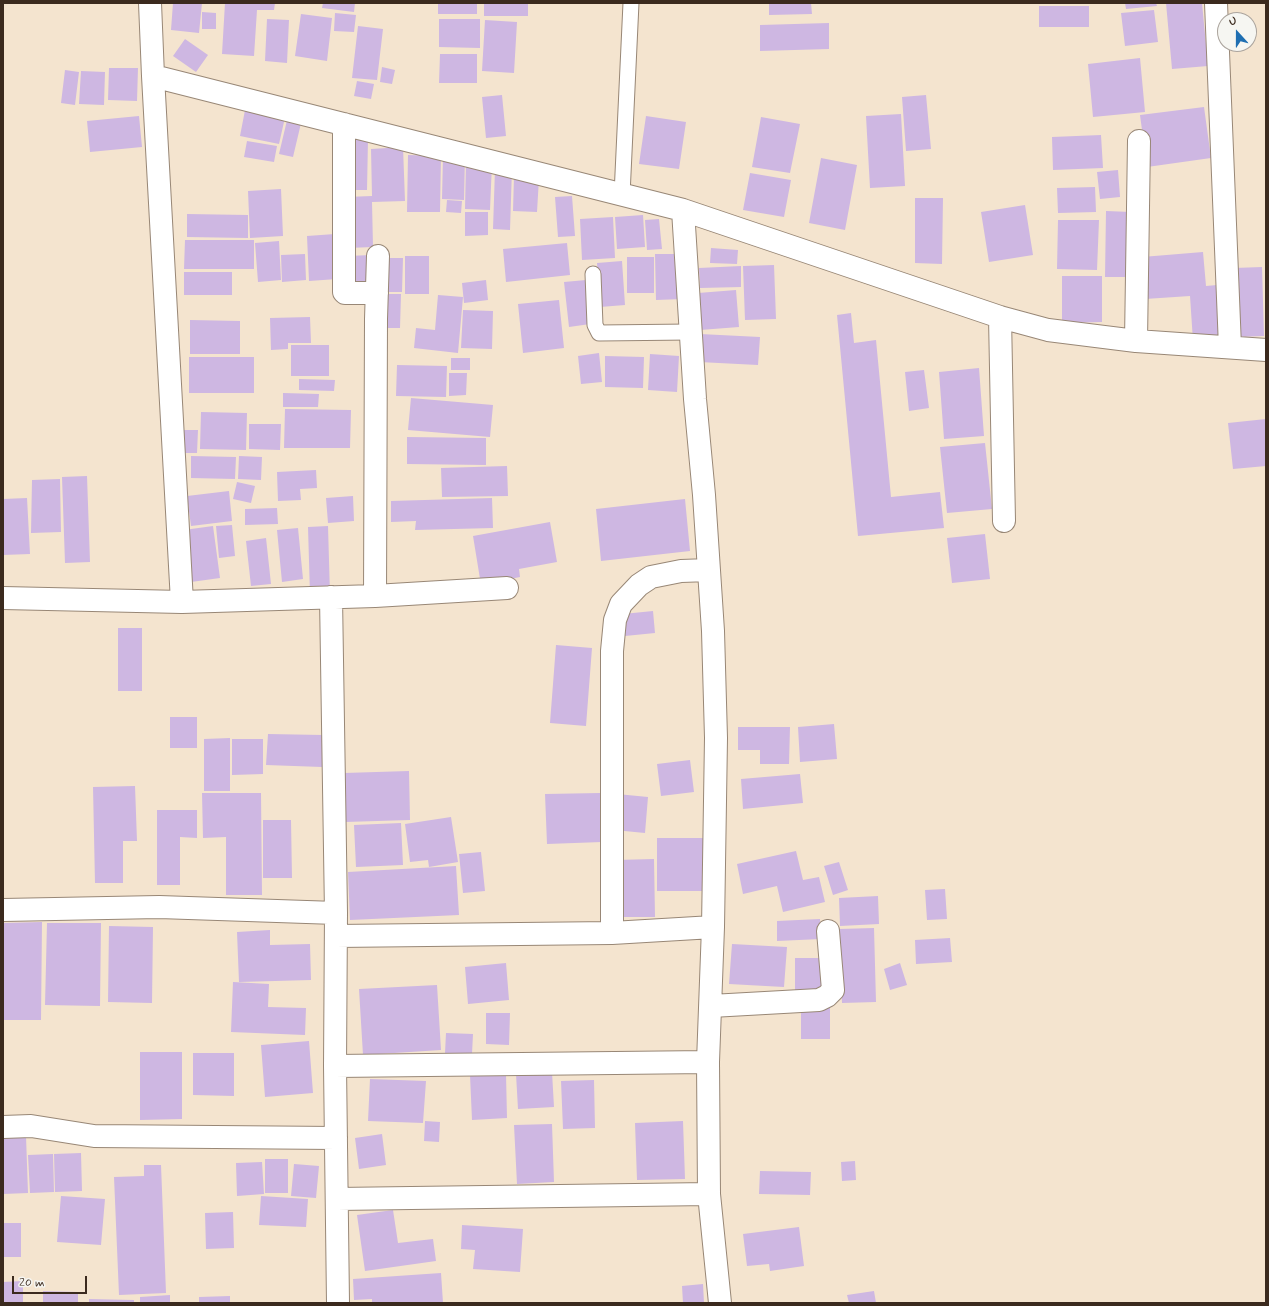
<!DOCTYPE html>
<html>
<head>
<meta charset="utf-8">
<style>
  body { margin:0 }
  #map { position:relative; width:1269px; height:1306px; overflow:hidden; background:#f4e4cf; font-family:Mynerve,sans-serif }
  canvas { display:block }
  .frame { position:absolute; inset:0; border:4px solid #3b2a1e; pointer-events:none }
  .north { position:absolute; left:1217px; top:12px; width:40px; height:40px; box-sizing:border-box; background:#f6f6f2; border:1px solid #aba49d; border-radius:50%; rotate:339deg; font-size:11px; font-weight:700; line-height:16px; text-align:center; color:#3b2a1e }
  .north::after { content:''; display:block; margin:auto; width:14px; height:18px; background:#1f6fb2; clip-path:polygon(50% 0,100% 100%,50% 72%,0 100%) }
  .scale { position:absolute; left:12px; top:1276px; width:75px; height:18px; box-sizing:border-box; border:2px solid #3b2a1e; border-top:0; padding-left:5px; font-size:12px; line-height:14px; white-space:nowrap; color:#3b2a1e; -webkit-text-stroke:3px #f6f6f2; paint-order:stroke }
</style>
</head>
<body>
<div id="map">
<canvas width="1269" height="1306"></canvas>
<div class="frame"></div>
<div class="north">U</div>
<div class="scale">20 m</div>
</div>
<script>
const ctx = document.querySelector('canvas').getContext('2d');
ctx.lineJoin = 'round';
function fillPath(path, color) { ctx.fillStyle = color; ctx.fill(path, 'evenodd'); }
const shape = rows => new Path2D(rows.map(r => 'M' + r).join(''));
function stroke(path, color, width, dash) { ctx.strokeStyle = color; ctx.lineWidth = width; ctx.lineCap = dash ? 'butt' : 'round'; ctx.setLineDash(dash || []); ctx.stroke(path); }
fillPath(shape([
  [173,3,202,3,199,33,171,30],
  [225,3,275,3,274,10,257,10,254,56,222,54],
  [323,3,355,3,354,12,322,8],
  [438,3,477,3,477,14,438,14],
  [484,3,528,3,528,16,484,16],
  [769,3,811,3,812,14,769,15],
  [1125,3,1156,3,1157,6,1126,9],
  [1166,3,1202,3,1208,66,1172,69],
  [1039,6,1089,6,1089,27,1039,27],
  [1154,10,1158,42,1125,46,1121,13],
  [202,12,216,13,216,29,202,29],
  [335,13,356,15,354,32,334,31],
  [301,14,332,18,327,61,295,56],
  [267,19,289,20,287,63,265,61],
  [439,19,480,19,480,48,439,47],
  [485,20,517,22,514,73,482,71],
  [829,23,829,49,760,51,760,25],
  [358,26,383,29,377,80,352,78],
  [185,39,208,55,196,72,173,56],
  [440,54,477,54,477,83,439,83],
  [1140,58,1145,112,1093,117,1088,64],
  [382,67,395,70,392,84,380,82],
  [109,68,138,68,137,101,108,100],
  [65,70,79,72,75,105,61,103],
  [81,71,105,72,104,105,79,104],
  [357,81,374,84,371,99,354,96],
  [502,95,506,136,486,138,482,97],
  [926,95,931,149,906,151,902,97],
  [246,105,286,113,279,144,240,136],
  [1204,107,1211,158,1147,167,1140,115],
  [901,114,905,186,870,188,866,116],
  [139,116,142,147,90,152,87,121],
  [288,116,302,119,293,157,279,154],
  [646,116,686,122,679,169,639,164],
  [761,117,800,124,790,173,752,167],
  [1101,135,1103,168,1053,170,1052,137],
  [347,139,368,139,367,190,346,190],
  [247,141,277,146,274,162,244,157],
  [403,147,405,201,372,202,373,247,348,248,346,197,372,196,371,149],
  [408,155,441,156,440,212,407,212],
  [443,155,465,155,464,200,442,199],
  [821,158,857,165,845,230,809,223],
  [466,162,492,163,490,210,465,209],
  [495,169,512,169,510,230,493,229],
  [1118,170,1120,197,1100,199,1097,172],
  [750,173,791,180,784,217,743,210],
  [514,176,539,178,537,212,513,211],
  [1095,187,1096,212,1058,213,1057,188],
  [281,189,283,236,250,238,248,191],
  [572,196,575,236,558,237,555,197],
  [915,198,943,198,942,264,915,263],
  [447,200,462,201,461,213,446,212],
  [1025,205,1033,255,989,262,981,212],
  [1106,211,1131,212,1130,277,1105,277],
  [465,212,488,212,488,235,465,236],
  [187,214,248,215,248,238,187,237],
  [643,215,645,247,617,249,615,217],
  [613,217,615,258,582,260,580,219],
  [659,219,662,249,647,250,645,220],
  [1058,220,1099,220,1097,270,1057,269],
  [335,234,337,279,309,281,307,236],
  [185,240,254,240,254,269,184,269],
  [279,241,281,280,258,282,255,243],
  [567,243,570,275,506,282,503,249],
  [711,248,738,250,737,264,710,263],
  [1203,252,1206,286,1217,285,1221,339,1193,341,1190,296,1145,299,1142,257],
  [305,254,306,280,282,282,281,255],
  [655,254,682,254,683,299,656,300],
  [372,255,373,281,347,282,347,256],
  [405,256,429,256,429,294,405,294],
  [627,257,654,257,654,293,627,293],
  [384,258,403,258,402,292,384,292],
  [622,261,625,305,600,307,597,263],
  [774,265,776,319,745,320,743,266],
  [741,266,741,287,700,288,699,268],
  [1262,267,1264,336,1237,337,1234,268],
  [184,272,232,272,232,295,184,295],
  [1062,276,1102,276,1102,322,1062,323],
  [486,280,488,300,464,303,462,283],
  [586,280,590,324,569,327,564,282],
  [736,290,739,327,700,330,698,293],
  [383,294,401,294,400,328,382,328],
  [438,295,463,297,458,353,414,348,416,328,435,330],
  [559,300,564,348,523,353,518,304],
  [463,310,493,311,492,349,461,348],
  [851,313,854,343,876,340,891,497,940,492,944,528,858,536,837,315],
  [310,317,311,343,288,343,288,349,271,350,270,318],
  [190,320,240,321,240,354,190,354],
  [700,334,760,337,758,365,699,362],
  [291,345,329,345,329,376,291,376],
  [599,353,602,382,581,384,578,356],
  [650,354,679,356,677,392,648,390],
  [605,356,644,357,643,388,605,387],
  [189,357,254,357,254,393,189,393],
  [451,358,470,358,470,370,451,370],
  [397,365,447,366,446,397,396,396],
  [979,368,984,436,944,439,939,372],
  [924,370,929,408,909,411,905,372],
  [449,373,467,373,466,395,449,396],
  [299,379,335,380,334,391,299,390],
  [283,393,319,394,318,407,283,407],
  [411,398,493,405,490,437,408,430],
  [285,409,351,410,350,448,284,448],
  [201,412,247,413,246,450,200,449],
  [1266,419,1266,466,1233,469,1228,423],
  [249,424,281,424,280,450,249,449],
  [184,430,198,430,197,453,184,453],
  [407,437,486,438,486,465,407,464],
  [985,443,992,509,947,513,940,447],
  [191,456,236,457,235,479,191,478],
  [239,456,262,457,261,480,238,479],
  [507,466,508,496,442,497,441,468],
  [316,470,317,488,300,489,301,500,278,501,277,472],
  [87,476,90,562,65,563,62,477],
  [60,479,61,532,31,533,32,480],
  [237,482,255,486,251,503,233,499],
  [229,491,232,521,191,526,187,496],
  [353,496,354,521,328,523,326,498],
  [27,498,30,554,3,555,3,499],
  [492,498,493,528,415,530,416,521,391,522,391,501],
  [685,499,690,551,601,561,596,509],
  [277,508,278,524,245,525,245,509],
  [550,522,557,562,519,569,520,577,481,585,473,536],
  [232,525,235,556,219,558,216,526],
  [213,526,220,578,191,582,184,530],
  [328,526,330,595,310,595,308,527],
  [298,528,303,579,282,582,277,530],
  [985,534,990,579,952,583,947,538],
  [266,538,271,584,251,586,246,541],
  [653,611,655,633,625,636,623,614],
  [118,628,142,628,142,691,118,691],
  [556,645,592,648,586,726,550,723],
  [170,717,197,717,197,748,170,748],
  [834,724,837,759,800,762,798,727],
  [738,727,790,727,789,764,760,764,760,750,738,750],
  [268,734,323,735,322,767,266,765],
  [230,738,230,791,204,791,204,739],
  [232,739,263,739,263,774,232,775],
  [690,760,694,792,661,796,657,764],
  [409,771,410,820,345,822,344,773],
  [800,774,803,803,743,809,741,779],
  [135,786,137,841,123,841,123,883,95,883,93,787],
  [202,793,261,793,262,895,226,895,226,837,203,838],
  [600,793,602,842,547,844,545,794],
  [617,794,648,797,645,833,614,830],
  [157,810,197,810,197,838,180,837,180,885,157,885],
  [451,817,458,862,429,867,428,860,410,862,405,824],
  [263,820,291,820,292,878,263,878],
  [401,823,403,865,356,867,354,825],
  [657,838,707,838,706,891,657,891],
  [796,851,803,880,819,877,825,902,783,912,777,886,743,894,737,864],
  [481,852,485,891,463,893,459,854],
  [654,859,655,917,616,917,615,860],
  [839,862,848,890,833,895,824,866],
  [456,866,459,915,350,920,348,872],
  [945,889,947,919,927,920,925,890],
  [878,896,879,924,840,926,839,898],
  [820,919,821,939,777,941,777,921],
  [42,922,41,1020,3,1020,3,923],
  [47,923,101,923,100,1006,45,1005],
  [109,926,153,927,152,1003,108,1002],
  [874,928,876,1002,842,1003,839,929],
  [270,930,270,945,310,944,311,980,239,982,237,932],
  [950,938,952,962,916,964,915,940],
  [732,944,787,947,784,987,729,984],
  [795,958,822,958,822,994,795,994],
  [506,963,509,1000,468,1004,465,967],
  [900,963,907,985,890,990,884,969],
  [233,982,269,984,268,1007,306,1008,305,1035,231,1032],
  [437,985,441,1050,363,1055,359,989],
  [801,1006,830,1006,830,1039,801,1039],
  [486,1013,510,1013,509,1045,486,1044],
  [446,1033,473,1034,472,1054,445,1053],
  [309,1041,313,1093,265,1097,261,1045],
  [140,1052,182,1052,182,1119,140,1120],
  [193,1053,234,1053,234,1096,193,1095],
  [552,1072,554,1107,518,1109,516,1074],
  [506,1074,507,1118,472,1120,470,1075],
  [370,1079,426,1081,423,1123,368,1121],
  [594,1080,595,1128,563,1129,561,1081],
  [425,1121,440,1122,439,1142,424,1141],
  [683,1121,685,1179,637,1180,635,1123],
  [552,1124,554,1182,517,1184,514,1125],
  [382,1134,386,1165,359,1169,355,1138],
  [26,1136,28,1193,3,1194,3,1137],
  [81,1153,82,1191,55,1192,54,1154],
  [53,1154,54,1192,30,1193,28,1155],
  [265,1159,288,1159,288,1193,265,1193],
  [855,1161,856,1180,842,1181,841,1162],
  [262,1162,264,1194,237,1196,236,1163],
  [294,1164,319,1166,316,1198,291,1196],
  [144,1165,161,1165,166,1293,119,1295,114,1177,144,1176],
  [760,1171,811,1172,810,1195,759,1194],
  [61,1196,105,1199,101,1245,57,1242],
  [261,1196,308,1199,306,1227,259,1225],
  [393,1210,398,1243,433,1239,436,1261,365,1271,357,1215],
  [233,1212,234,1248,206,1249,205,1213],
  [3,1223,21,1223,21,1257,3,1257],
  [462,1225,523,1229,520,1272,473,1269,475,1250,461,1249],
  [799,1227,804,1266,770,1271,769,1264,747,1266,743,1234],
  [441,1273,443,1303,372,1303,372,1299,354,1300,353,1279],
  [23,1281,23,1303,3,1303,3,1282],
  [703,1284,704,1303,683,1303,682,1286],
  [43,1291,78,1292,78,1303,43,1303],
  [874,1291,876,1303,849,1303,847,1295],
  [170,1295,170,1303,140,1303,140,1297],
  [230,1296,230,1303,199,1303,199,1297],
  [89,1299,134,1300,134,1303,89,1303]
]), '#ceb7e2');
const lane = shape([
  [622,195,631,3],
  [593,274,595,325,599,333,690,332]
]);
const street = shape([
  [150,3,153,76],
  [1216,3,1230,347],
  [344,124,344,292,345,293,377,293],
  [683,210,695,399,704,495,713,631,716,738,713,927,708,1062,709,1194,720,1303],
  [1000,317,1004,521],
  [1136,341,1139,141],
  [375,596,507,588],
  [331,597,336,913],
  [3,598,182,602,375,596,376,319,378,256],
  [182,602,153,76,683,210,1000,317,1048,330,1136,341,1266,350],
  [3,910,159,907,336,913,335,1066,338,1303],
  [612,933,612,651,615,620,621,604,639,585,651,577,681,571,709,570],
  [336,936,612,933,713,927],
  [711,1006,819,1000,827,996,833,990,828,931],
  [335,1066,708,1062],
  [3,1127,31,1126,94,1136,336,1138],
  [337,1199,709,1194]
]);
stroke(lane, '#988776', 17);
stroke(street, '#988776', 24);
stroke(lane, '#fff', 15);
stroke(street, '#fff', 22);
</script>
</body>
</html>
